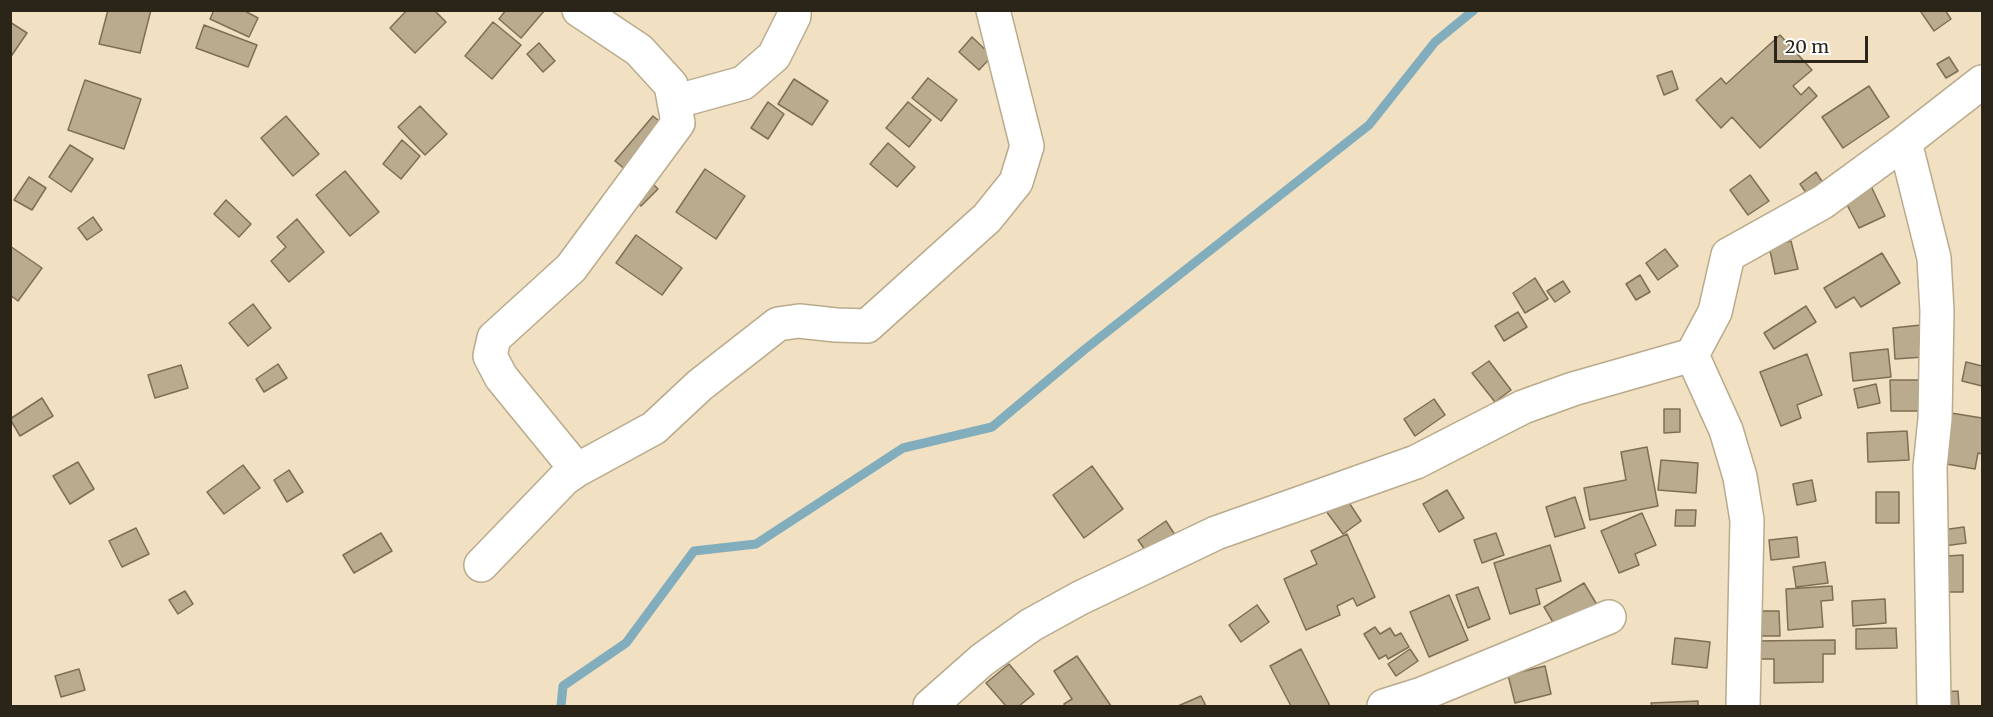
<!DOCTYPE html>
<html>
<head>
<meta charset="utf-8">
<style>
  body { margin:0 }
  #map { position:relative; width:1993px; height:717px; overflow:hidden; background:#f1e0c1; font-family:Merriweather,serif }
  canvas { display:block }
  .frame { position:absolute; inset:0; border:12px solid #2b2519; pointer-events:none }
  .scale { position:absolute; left:1774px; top:36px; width:94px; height:27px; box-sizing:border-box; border:3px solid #2b2519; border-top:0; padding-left:8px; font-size:18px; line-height:21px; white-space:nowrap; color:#2b2519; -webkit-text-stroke:4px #fff; paint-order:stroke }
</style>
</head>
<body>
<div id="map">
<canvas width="1993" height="717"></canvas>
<div class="frame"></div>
<div class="scale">20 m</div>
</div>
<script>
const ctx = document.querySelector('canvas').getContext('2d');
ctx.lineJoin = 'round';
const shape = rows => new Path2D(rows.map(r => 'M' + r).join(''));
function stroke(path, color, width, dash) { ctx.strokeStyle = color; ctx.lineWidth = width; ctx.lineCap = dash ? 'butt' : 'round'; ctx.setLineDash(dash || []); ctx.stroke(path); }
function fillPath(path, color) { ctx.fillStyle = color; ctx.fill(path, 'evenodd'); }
stroke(shape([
  [561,706,563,686,626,643,694,551,756,544,903,448,992,427,1084,350,1369,125,1435,42,1474,10]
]), '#81adbc', 9);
const building = shape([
  [108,10,151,10,140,53,99,44,108,10],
  [214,10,243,10,258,18,249,37,210,19,214,10],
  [407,10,434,10,446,22,415,53,390,28,407,10],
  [506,10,545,10,521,38,499,19,506,10],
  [1923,10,1945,10,1951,19,1934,31,1921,12,1923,10],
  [10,22,27,33,10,58,10,22],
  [493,22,521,45,492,79,465,56,493,22],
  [204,25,257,45,248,67,196,48,204,25],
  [1780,35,1812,70,1793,86,1801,95,1809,87,1817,96,1760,148,1732,117,1721,128,1696,100,1721,78,1726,84,1780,35],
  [972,37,992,56,979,70,959,52,972,37],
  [539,43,555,61,543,72,527,54,539,43],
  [1949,57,1958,71,1946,78,1937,64,1949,57],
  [1672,71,1678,89,1664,95,1657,76,1672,71],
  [928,78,957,100,941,121,912,98,928,78],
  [794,79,828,101,812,125,778,104,794,79],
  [85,80,141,99,124,149,68,130,85,80],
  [1869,86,1889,117,1843,148,1822,117,1869,86],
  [768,102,784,114,768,139,751,128,768,102],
  [908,102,931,120,909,147,886,128,908,102],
  [420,106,447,134,425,155,398,127,420,106],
  [286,116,319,154,293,176,261,138,286,116],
  [653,116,670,130,632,175,615,161,653,116],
  [402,140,420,156,401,179,383,164,402,140],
  [888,143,915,167,897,187,870,164,888,143],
  [70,145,93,159,71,192,49,177,70,145],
  [705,169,745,196,716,239,676,212,705,169],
  [345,171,379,212,350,236,316,195,345,171],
  [1816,172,1825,186,1809,197,1800,184,1816,172],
  [1750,175,1769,201,1748,215,1730,190,1750,175],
  [29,177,46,188,32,210,14,200,29,177],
  [646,177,658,189,641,206,629,194,646,177],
  [1871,186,1885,216,1859,228,1844,199,1871,186],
  [226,200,251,224,239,237,214,214,226,200],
  [93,217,102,230,87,240,78,228,93,217],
  [297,219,324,252,289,282,271,261,286,247,277,237,297,219],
  [636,235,682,268,662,295,616,263,636,235],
  [1791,241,1798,269,1775,274,1769,246,1791,241],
  [10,246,42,268,18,301,10,295,10,246],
  [1665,249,1678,266,1658,280,1646,263,1665,249],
  [1882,253,1900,283,1861,307,1854,297,1836,308,1824,288,1882,253],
  [1640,275,1650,292,1636,300,1626,284,1640,275],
  [1535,278,1548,299,1525,313,1513,293,1535,278],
  [1563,281,1570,292,1555,302,1547,291,1563,281],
  [253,304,271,328,248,346,229,323,253,304],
  [1806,306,1816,322,1774,349,1764,333,1806,306],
  [1518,312,1527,327,1504,341,1495,326,1518,312],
  [1921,325,1924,357,1895,359,1893,328,1921,325],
  [1888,349,1891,377,1853,381,1850,353,1888,349],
  [1807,354,1822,395,1797,405,1801,418,1781,426,1760,372,1807,354],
  [1489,361,1511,390,1495,402,1472,373,1489,361],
  [1966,362,1982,366,1982,386,1962,381,1966,362],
  [278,364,287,378,264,392,256,379,278,364],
  [181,365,188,388,155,398,148,375,181,365],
  [1890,380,1922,380,1922,411,1891,411,1890,380],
  [1876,384,1880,403,1858,408,1854,389,1876,384],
  [42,398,53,416,20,436,10,419,42,398],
  [1434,399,1445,415,1415,436,1404,419,1434,399],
  [1664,409,1680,409,1680,432,1664,433,1664,409],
  [1951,413,1982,418,1982,454,1978,453,1975,469,1941,463,1951,413],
  [1907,431,1909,460,1868,462,1867,433,1907,431],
  [1647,447,1658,506,1590,520,1584,488,1626,480,1621,452,1647,447],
  [1661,460,1698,463,1696,493,1658,490,1661,460],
  [78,462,94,489,70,504,53,476,78,462],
  [243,465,260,488,224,514,207,492,243,465],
  [1092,466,1123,509,1084,538,1053,495,1092,466],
  [289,470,303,492,287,502,274,480,289,470],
  [1812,480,1816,501,1797,505,1793,484,1812,480],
  [1447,490,1464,518,1439,532,1423,504,1447,490],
  [1876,492,1899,492,1899,523,1876,523,1876,492],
  [1575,497,1585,528,1555,537,1546,507,1575,497],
  [1346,498,1361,521,1343,534,1326,511,1346,498],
  [1676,510,1696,510,1695,526,1675,526,1676,510],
  [1642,513,1656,545,1635,554,1639,565,1619,573,1601,531,1642,513],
  [1166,521,1177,538,1150,557,1138,540,1166,521],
  [1964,527,1966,543,1944,546,1942,530,1964,527],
  [136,528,149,554,122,567,109,541,136,528],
  [381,533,392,551,354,573,343,555,381,533],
  [1496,533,1504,555,1482,563,1474,540,1496,533],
  [1347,534,1375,597,1357,606,1353,598,1337,606,1340,615,1306,630,1284,579,1317,564,1311,551,1347,534],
  [1797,537,1799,557,1771,560,1769,540,1797,537],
  [1550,545,1561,581,1536,589,1540,604,1510,614,1494,563,1550,545],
  [1963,555,1963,592,1947,592,1947,556,1963,555],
  [1825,562,1828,583,1796,587,1793,567,1825,562],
  [1584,583,1600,610,1560,634,1544,607,1584,583],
  [1832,586,1833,600,1821,601,1823,627,1788,630,1786,589,1832,586],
  [1478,587,1490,619,1468,628,1456,595,1478,587],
  [185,591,193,604,178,614,169,600,185,591],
  [1449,595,1468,640,1429,657,1410,612,1449,595],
  [1885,599,1886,623,1853,626,1852,601,1885,599],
  [1257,605,1269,622,1241,642,1229,625,1257,605],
  [1756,611,1779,611,1780,636,1756,636,1756,611],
  [1375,627,1380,634,1390,628,1395,636,1401,633,1409,647,1388,659,1386,655,1379,659,1364,634,1375,627],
  [1896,628,1897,648,1856,649,1856,629,1896,628],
  [1675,638,1710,642,1707,668,1672,664,1675,638],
  [1835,640,1835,654,1823,654,1823,682,1774,683,1774,659,1755,659,1755,641,1835,640],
  [1301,649,1330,706,1291,706,1270,666,1301,649],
  [1410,649,1418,661,1396,676,1388,664,1410,649],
  [1077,656,1111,706,1065,706,1064,704,1072,699,1054,671,1077,656],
  [1009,664,1034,694,1019,706,1006,706,986,683,1009,664],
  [1545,666,1551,694,1515,703,1508,675,1545,666],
  [79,669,85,690,61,697,55,676,79,669],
  [1958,691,1959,706,1939,706,1938,692,1958,691],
  [1201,696,1206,706,1178,706,1201,696],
  [1698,701,1698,706,1652,706,1651,703,1698,701]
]);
fillPath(building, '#bbab8e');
stroke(building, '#7e6f53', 1.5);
const minor = shape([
  [674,102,743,83,774,56,794,16,794,10],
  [1905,142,1934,258,1937,311,1935,419,1930,467,1934,706],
  [1692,355,1726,430,1740,477,1747,520,1743,706],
  [577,470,501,377,490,356,494,338,571,268,678,123,671,85,639,50,579,10],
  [481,565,564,479,577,470,654,428,700,385,778,324,799,321,836,325,867,326,987,218,1016,182,1027,146,993,10],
  [930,706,982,660,1031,625,1080,598,1216,533,1416,462,1523,407,1573,389,1692,355,1715,312,1728,255,1823,202,1905,142,1982,82],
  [1384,706,1422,694,1609,617]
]);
stroke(minor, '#b9aa8c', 36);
stroke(minor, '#fff', 33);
</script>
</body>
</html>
